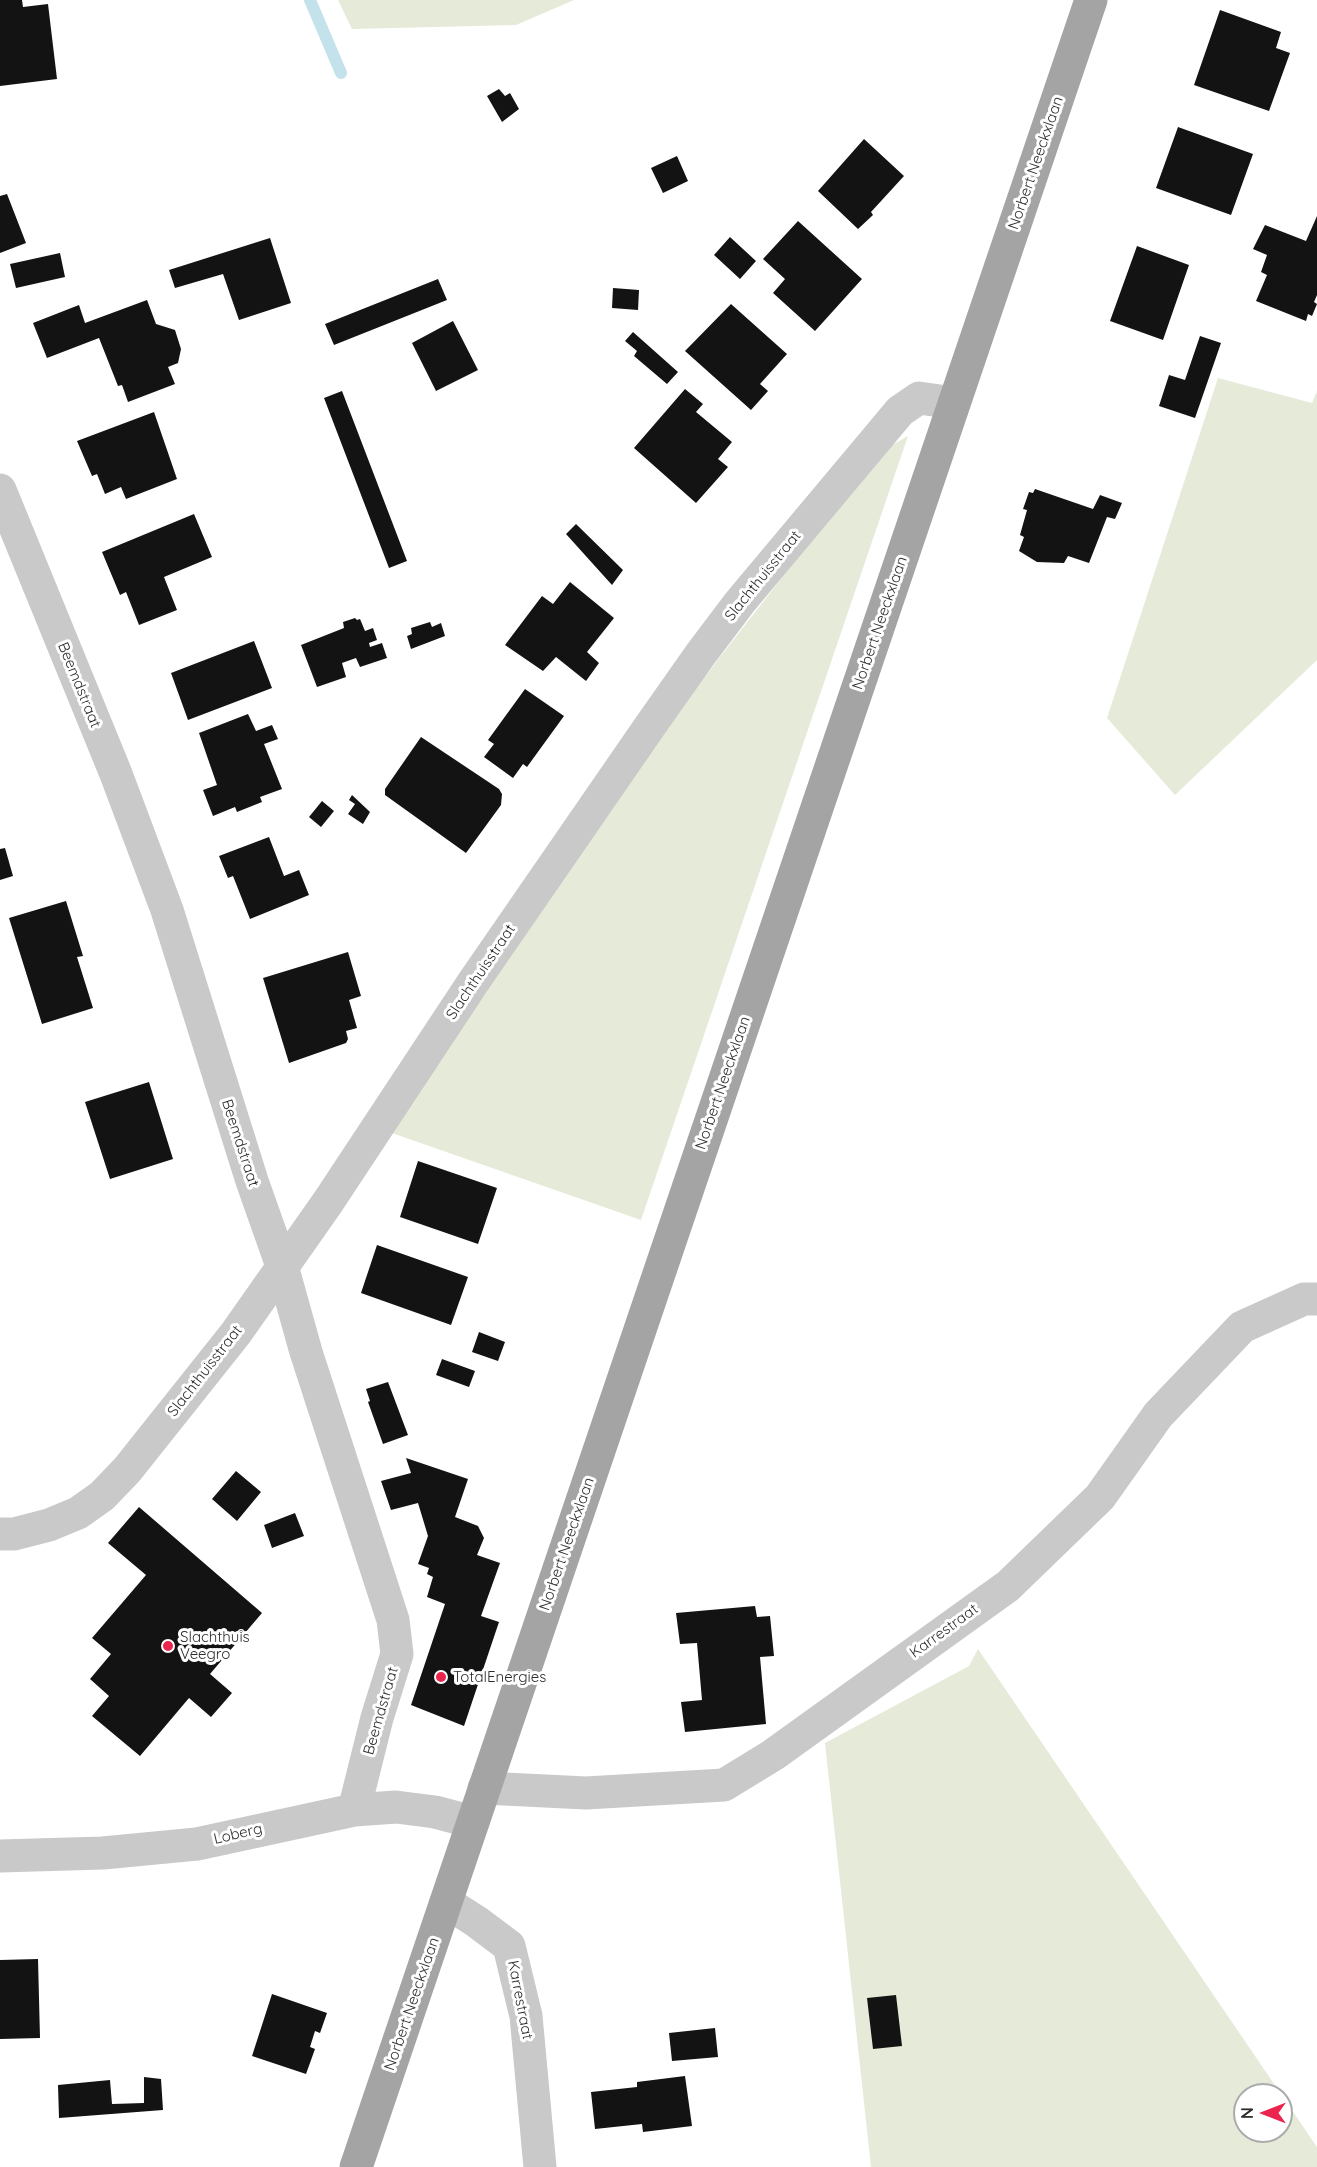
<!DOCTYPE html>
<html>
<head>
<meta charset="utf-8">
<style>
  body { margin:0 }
  #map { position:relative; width:1317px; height:2167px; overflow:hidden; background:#fff; font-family:Quicksand,sans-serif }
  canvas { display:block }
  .north { position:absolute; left:1233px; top:2083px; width:60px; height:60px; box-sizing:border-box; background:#fff; border:2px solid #ababab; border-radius:50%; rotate:270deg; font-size:16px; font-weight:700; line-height:24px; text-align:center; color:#2c2c2c }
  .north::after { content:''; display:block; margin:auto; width:21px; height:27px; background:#ec254f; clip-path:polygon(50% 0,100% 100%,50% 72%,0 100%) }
</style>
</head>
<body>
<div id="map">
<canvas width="1317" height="2167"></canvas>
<div class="north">N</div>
</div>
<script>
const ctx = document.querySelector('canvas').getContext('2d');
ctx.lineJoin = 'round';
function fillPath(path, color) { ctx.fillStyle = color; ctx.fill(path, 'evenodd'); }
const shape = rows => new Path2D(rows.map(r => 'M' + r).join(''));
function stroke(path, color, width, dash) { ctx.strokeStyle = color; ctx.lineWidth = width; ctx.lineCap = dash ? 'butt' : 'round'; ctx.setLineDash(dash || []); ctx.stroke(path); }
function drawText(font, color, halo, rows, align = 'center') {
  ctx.font = font + ' Quicksand,sans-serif'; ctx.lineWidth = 6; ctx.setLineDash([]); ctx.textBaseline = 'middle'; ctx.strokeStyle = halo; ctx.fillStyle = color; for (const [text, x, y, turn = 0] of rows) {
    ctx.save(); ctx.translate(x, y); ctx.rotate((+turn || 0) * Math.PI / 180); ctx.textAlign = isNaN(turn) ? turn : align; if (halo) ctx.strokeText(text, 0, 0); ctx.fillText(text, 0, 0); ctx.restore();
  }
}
fillPath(shape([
  [338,0,574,0,516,25,352,29],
  [1218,378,1312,403,1317,391,1317,660,1175,795,1107,718],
  [908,436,641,1220,389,1132,635,766,880,452],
  [978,1649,1317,2147,1317,2167,871,2167,825,1743,969,1666],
  [1245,2095,1281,2095,1281,2131,1245,2131]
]), '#e5ebd8');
stroke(shape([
  [310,0,341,73]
]), '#c3e2ec', 12);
fillPath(shape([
  [0,0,22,0,23,7,48,4,57,79,0,86],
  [1220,10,1281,32,1276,48,1290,53,1269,111,1194,85],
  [499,89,505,96,510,93,519,109,502,122,487,96],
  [1178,127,1253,154,1231,215,1156,188],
  [864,139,904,176,871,212,873,215,858,229,818,191],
  [677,156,688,181,663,193,651,168],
  [7,194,26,243,0,253,0,196],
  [1317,216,1317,295,1314,302,1317,304,1312,316,1308,314,1306,321,1256,301,1267,275,1261,272,1267,255,1253,249,1265,225,1306,241],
  [798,221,862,279,815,331,773,293,785,279,763,259],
  [730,237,756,261,740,279,714,255],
  [270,238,291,303,239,320,223,274,175,288,169,270],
  [1137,246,1189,265,1163,340,1110,321],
  [60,253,65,277,16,288,10,264],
  [438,279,447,300,334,345,325,324],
  [613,288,639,290,638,310,612,308],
  [147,300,156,324,175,330,181,349,178,363,168,367,175,384,128,402,122,385,118,386,99,338,47,358,33,323,79,305,85,323],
  [731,304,787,354,760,384,768,391,751,410,685,351],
  [453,321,478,370,436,391,412,343],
  [633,332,678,372,667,384,634,356,637,351,625,341],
  [1200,336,1221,343,1195,418,1159,406,1169,375,1185,380],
  [685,389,703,404,696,412,732,442,718,459,728,467,696,503,634,448],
  [342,391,407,561,389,568,324,398],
  [154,412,177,479,126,499,121,487,105,494,97,474,92,476,77,441],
  [1035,489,1093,509,1100,495,1122,503,1115,519,1107,517,1089,563,1068,556,1064,563,1037,562,1019,551,1024,537,1020,535,1027,510,1023,509,1029,492,1033,493],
  [194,514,212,557,164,577,177,610,139,625,126,592,120,595,102,552],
  [576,524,623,570,612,585,566,534],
  [570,582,614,618,587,652,599,663,586,681,556,657,543,671,505,645,542,596,553,604],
  [355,618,357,620,360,619,365,631,373,628,377,640,369,643,370,647,382,643,387,658,360,667,356,658,342,663,346,677,317,687,301,645,344,628,343,622],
  [430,622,432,627,441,623,445,636,411,649,407,636,412,634,411,628],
  [254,641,272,688,188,720,171,673],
  [525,689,564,716,527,767,523,764,513,778,484,757,494,744,488,740],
  [248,714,256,731,272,725,278,739,264,744,282,789,260,797,262,802,237,812,235,807,213,816,203,790,217,785,199,733],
  [421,737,499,789,502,794,501,805,466,853,385,795,385,789],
  [352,795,370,812,363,824,348,814,355,804,349,800],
  [322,801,334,811,321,827,309,817],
  [269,837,284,876,299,870,309,895,250,919,233,876,228,878,219,856],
  [5,848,13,876,0,880,0,849],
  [66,901,83,956,77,957,93,1008,42,1024,9,918],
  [348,952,361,996,349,1000,357,1028,346,1031,348,1039,346,1043,289,1063,263,978],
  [149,1082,173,1159,110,1179,85,1102],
  [418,1161,497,1188,478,1244,400,1217],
  [377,1245,468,1277,451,1325,361,1293],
  [479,1332,505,1342,498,1361,472,1352],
  [442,1359,475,1371,469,1387,436,1375],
  [388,1382,408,1435,383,1444,368,1402,370,1401,366,1389],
  [406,1458,468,1479,455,1517,478,1526,484,1538,477,1555,500,1563,481,1616,499,1622,464,1726,411,1705,445,1604,427,1597,433,1577,427,1574,429,1568,418,1564,428,1536,418,1503,391,1510,381,1481,411,1473],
  [236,1471,261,1492,237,1521,212,1499],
  [139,1507,262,1613,210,1674,232,1693,211,1717,189,1698,140,1756,92,1716,109,1696,90,1679,111,1654,92,1638,146,1575,108,1543],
  [295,1513,304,1536,272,1548,264,1525],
  [755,1606,757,1617,770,1616,774,1656,760,1657,766,1724,685,1732,681,1702,702,1700,697,1643,680,1644,676,1613],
  [38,1959,40,2038,0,2039,0,1960],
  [272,1994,327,2013,320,2033,315,2031,310,2047,315,2049,306,2074,252,2056],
  [896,1995,902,2046,873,2049,867,1998],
  [715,2028,718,2057,672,2061,669,2033],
  [685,2076,692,2126,643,2132,642,2124,595,2129,591,2092,637,2087,637,2082],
  [144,2077,161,2079,163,2110,59,2118,58,2085,110,2080,112,2104,144,2103]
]), '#131313');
stroke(shape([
  [0,490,116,774,167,910,252,1181,282,1266,306,1352,393,1620,397,1654,377,1718,354,1810],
  [0,1534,14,1534,49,1525,78,1513,102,1496,127,1470,236,1333,328,1202,474,981,650,726,700,655,740,602,900,411,919,398,954,403],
  [484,1788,586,1793,724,1785,773,1755,1008,1586,1100,1497,1158,1415,1242,1327,1304,1299,1317,1299],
  [0,1856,103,1853,197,1844,354,1810,396,1807,435,1812,473,1822],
  [446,1902,477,1922,509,1946,526,2016,540,2167]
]), '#c9c9c9', 33);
stroke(shape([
  [356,2167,1091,0]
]), '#a4a4a4', 33);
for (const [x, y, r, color] of [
  [168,1646,6,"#ec254f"],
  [441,1677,6,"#ec254f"]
]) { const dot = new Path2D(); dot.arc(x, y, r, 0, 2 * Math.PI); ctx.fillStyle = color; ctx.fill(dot); stroke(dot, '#fff', 2); }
drawText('15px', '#2c2c2c', '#fff', [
  ["Norbert Neeckxlaan",1036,163,-71],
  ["Slachthuisstraat",763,576,-51],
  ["Norbert Neeckxlaan",880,623,-71],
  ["Beemdstraat",79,685,68],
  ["Slachthuisstraat",481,972,-56],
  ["Norbert Neeckxlaan",723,1083,-71],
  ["Beemdstraat",240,1143,72],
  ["Slachthuisstraat",205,1371,-52],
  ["Norbert Neeckxlaan",567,1544,-71],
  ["Karrestraat",944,1631,-36],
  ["Beemdstraat",381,1711,-74],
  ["Loberg",238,1834,-13],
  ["Karrestraat",520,2000,79],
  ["Norbert Neeckxlaan",412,2004,-71]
]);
drawText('15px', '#2c2c2c', '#fff', [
  ["Slachthuis",180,1637],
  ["Veegro",180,1654],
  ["TotalEnergies",453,1677]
], 'left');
</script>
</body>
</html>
